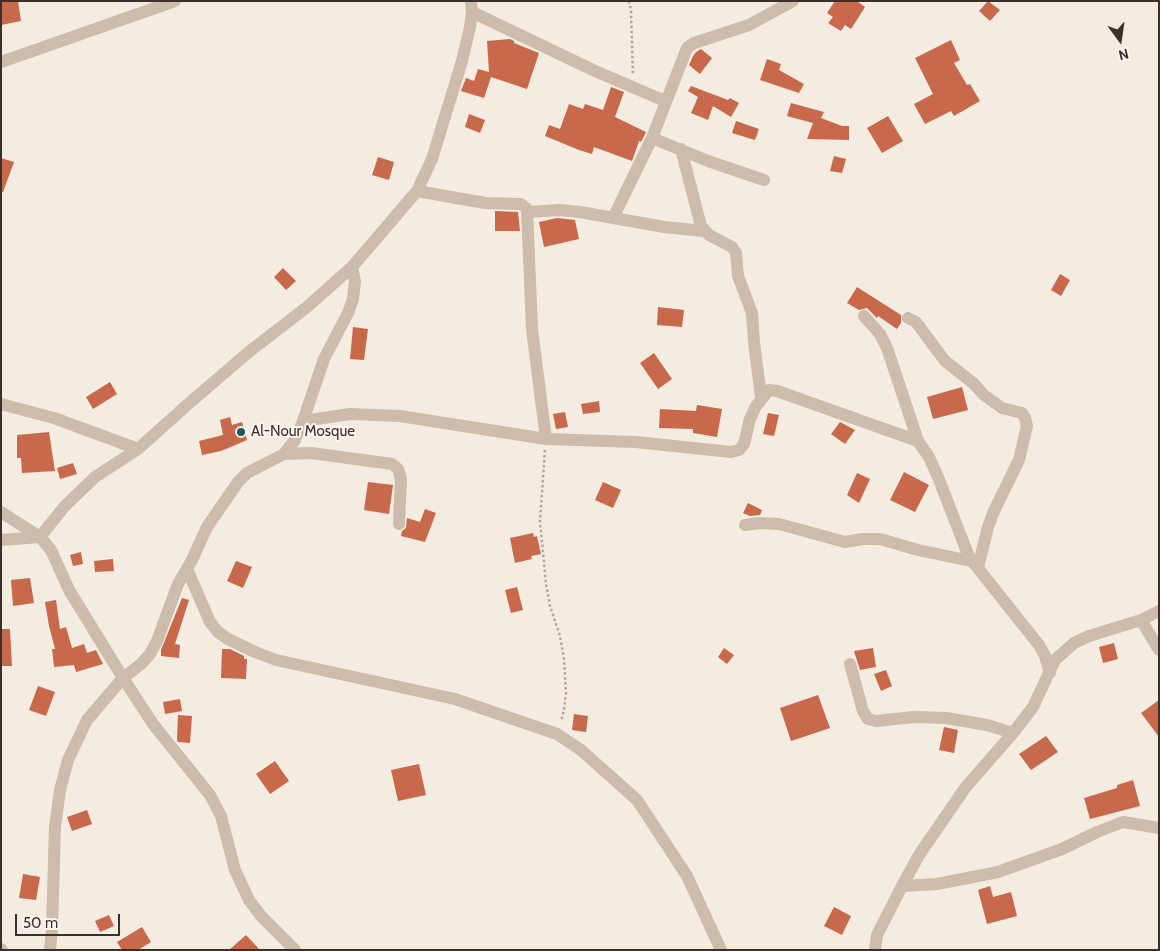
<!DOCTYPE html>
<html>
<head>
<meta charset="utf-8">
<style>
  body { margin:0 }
  #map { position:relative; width:1160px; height:951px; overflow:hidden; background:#f4ebe1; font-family:Cabin,sans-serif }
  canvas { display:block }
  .frame { position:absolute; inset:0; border:2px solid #3b302b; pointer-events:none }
  .north { position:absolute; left:1095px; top:15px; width:50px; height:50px; -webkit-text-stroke:4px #fbf5ee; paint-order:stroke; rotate:166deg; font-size:14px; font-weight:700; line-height:20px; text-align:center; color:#3b302b }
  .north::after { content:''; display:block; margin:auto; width:18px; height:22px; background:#3b302b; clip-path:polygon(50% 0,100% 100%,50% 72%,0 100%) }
  .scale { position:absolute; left:15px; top:914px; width:105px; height:22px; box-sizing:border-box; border:2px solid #3b302b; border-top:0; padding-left:6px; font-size:15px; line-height:18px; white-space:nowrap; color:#3b302b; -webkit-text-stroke:4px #fbf5ee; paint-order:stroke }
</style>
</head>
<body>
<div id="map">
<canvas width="1160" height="951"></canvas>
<div class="frame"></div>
<div class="north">N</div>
<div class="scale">50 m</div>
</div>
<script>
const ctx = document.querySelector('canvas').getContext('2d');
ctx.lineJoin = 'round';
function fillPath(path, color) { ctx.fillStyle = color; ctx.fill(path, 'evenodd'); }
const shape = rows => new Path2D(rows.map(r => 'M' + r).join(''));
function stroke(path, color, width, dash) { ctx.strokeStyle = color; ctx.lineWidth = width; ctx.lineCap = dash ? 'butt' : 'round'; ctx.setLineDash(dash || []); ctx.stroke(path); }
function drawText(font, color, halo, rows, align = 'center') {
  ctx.font = font + ' Cabin,sans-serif'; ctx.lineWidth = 4; ctx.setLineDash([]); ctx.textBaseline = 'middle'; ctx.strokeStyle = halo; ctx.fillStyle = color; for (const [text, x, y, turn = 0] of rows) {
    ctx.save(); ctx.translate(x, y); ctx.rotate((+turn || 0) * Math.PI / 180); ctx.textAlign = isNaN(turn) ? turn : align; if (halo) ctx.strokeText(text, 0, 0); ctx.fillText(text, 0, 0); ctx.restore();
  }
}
fillPath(shape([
  [1,1,18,1,21,21,1,25],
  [835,1,857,1,865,7,851,29,845,25,841,31,828,23,833,17,827,13],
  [988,1,1000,10,990,21,979,11],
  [510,39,514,41,514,43,539,53,527,89,491,77,484,98,461,91,466,78,474,81,478,69,489,72,487,41],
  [951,40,960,60,954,63,967,85,970,84,980,101,954,116,951,111,925,124,914,104,933,94,915,58],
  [701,49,712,58,700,74,689,65,693,56,696,52],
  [767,59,781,64,779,70,804,84,799,93,760,80],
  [691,86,728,100,730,98,739,103,731,117,713,106,708,120,691,113,698,97,688,91],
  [611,87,624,92,615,117,646,132,641,142,639,141,632,161,594,147,592,154,579,150,545,136,549,125,560,129,569,104,583,109,585,104,603,110],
  [791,103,824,112,821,118,842,126,849,126,849,140,807,139,813,123,787,116],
  [469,114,485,120,480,133,465,127],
  [888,116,903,141,882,153,867,128],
  [736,121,759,129,755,140,732,133],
  [834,156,846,159,842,173,830,171],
  [378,157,394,162,389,180,372,175],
  [1,158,14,162,3,192,1,192],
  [495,211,518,212,520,231,495,231],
  [557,218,575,220,579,239,544,247,539,222],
  [283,268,296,281,286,290,274,277],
  [1060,274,1070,280,1061,296,1051,290],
  [857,287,901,315,901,323,897,329,878,316,877,318,867,308,859,310,847,303],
  [658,307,684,310,682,327,657,325],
  [353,327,368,329,364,360,350,359],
  [654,353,672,379,658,389,640,363],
  [110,382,117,394,93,409,86,397],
  [962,387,968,410,933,419,927,397],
  [599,401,600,412,583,414,581,404],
  [697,405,722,409,717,437,693,433,693,429,659,428,660,409,696,411],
  [565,412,568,427,556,429,553,414],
  [768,413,779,415,774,436,763,434],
  [230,417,232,425,242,422,247,440,221,451,202,455,199,441,223,435,220,420],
  [840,422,855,430,845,444,831,434],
  [49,432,55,471,22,473,21,458,17,458,17,435],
  [73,463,77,474,60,479,57,468],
  [904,472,929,485,915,512,890,500],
  [857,473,870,479,859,503,847,495],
  [368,482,393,485,389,514,364,510],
  [603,482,621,490,613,508,595,500],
  [748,503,762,510,760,515,750,516,743,513],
  [425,509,436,513,425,542,401,536,402,531,406,528,407,518,420,522],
  [533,533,534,537,537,536,541,554,531,556,532,559,515,563,510,538],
  [81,552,83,564,73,566,70,555],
  [113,559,114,571,95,572,94,561],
  [236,561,252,567,243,588,227,581],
  [30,578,34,603,13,606,11,580],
  [517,587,523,610,511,613,505,590],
  [182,598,189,600,175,644,180,645,179,658,161,656,161,650],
  [56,600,60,629,66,627,72,648,84,644,87,653,96,650,103,664,76,672,74,665,54,667,52,649,55,649,49,626,45,602],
  [1,629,10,629,12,666,1,666],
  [1114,643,1118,659,1103,663,1099,647],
  [724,648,734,655,727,664,718,657],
  [873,648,876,667,860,670,854,651],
  [222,649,230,649,244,656,244,659,247,659,246,679,221,678],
  [886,670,892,686,881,691,874,674],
  [38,686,55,692,46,716,29,710],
  [818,695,830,728,791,741,780,708],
  [180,699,182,711,165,714,163,702],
  [1159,700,1159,737,1141,713],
  [574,714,588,716,586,732,572,730],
  [178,715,192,716,190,743,178,742,177,740],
  [944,727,958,730,954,753,939,750],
  [1046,736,1058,752,1031,770,1019,754],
  [275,761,289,781,270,794,256,774],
  [419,764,426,795,398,801,391,770],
  [1133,780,1140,806,1090,819,1084,798,1117,788,1117,785],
  [87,810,92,824,72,831,67,817],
  [23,874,40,877,36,900,19,898],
  [990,886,993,897,1011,892,1017,916,987,924,978,890],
  [834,907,851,916,842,935,824,926],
  [109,915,114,926,100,932,95,921],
  [142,927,151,942,138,950,122,950,117,942],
  [246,935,260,950,229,950]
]), '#c8694b');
stroke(shape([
  [629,1,631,11,633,75],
  [545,450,540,521,546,584,550,606,560,636,564,659,566,693,564,710,561,721]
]), '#b9a596', 2.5, [2.5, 2.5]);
stroke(shape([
  [472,12,595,71,665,101],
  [1,62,175,1],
  [652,138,708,161,764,180],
  [681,149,701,226,709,235,732,247,736,253,738,276,752,313,754,342,761,397],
  [417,191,485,203,521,204,527,209,532,329,546,439],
  [528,212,559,210,580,212,664,227,704,231],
  [613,218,652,138,687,48,694,43,749,25,793,1],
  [864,316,880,334,887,348,918,441,929,457,938,477,969,557,1039,645,1045,656,1050,673],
  [908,318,916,322,945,361,973,383,984,395,1002,408,1022,413,1025,418,1027,426,1019,460,994,511,988,527,978,567],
  [1,404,54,418,138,449],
  [303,421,350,414,400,416,546,439,636,442,731,452,739,450,744,444,750,419,756,406,769,390,777,391,918,441],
  [284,454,311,453,392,464,398,469,401,479,399,524],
  [1,512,40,537,51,550,69,590,123,678,153,724,210,795,221,816,235,870,249,900,261,916,295,950],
  [745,525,760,523,779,524,845,542,863,539,880,539,918,550,971,561],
  [1,540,40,537,64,507,95,477,138,449,187,405,250,351,307,307,352,267,417,191,432,159,462,61,470,27,472,12,471,1],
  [187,569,210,622,218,632,228,639,255,652,276,660,455,699,557,734,581,750,637,800,687,876,721,950],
  [1141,620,1159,650],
  [850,664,863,711,868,719,876,721,914,717,946,718,987,725,1013,733],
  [902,886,937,884,998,872,1062,849,1097,832,1123,822,1159,828],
  [1,949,2,950],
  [50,950,52,928,55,827,60,790,68,760,87,720,123,678,141,664,150,654,157,641,178,584,192,560,207,527,238,482,247,473,284,454,295,440,303,421,324,359,348,313,353,299,355,281,352,267],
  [875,950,877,935,902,886,919,855,965,788,1013,733,1033,707,1055,660,1074,643,1089,636,1141,620,1159,611]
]), '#cdbbac', 12);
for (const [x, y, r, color] of [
  [241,432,5,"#1f5a5e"]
]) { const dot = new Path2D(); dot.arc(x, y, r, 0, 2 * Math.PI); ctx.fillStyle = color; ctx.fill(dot); stroke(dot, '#fbf5ee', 2); }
drawText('15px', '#3b302b', '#fbf5ee', [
  ["Al-Nour Mosque",251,432]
], 'left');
</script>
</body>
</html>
